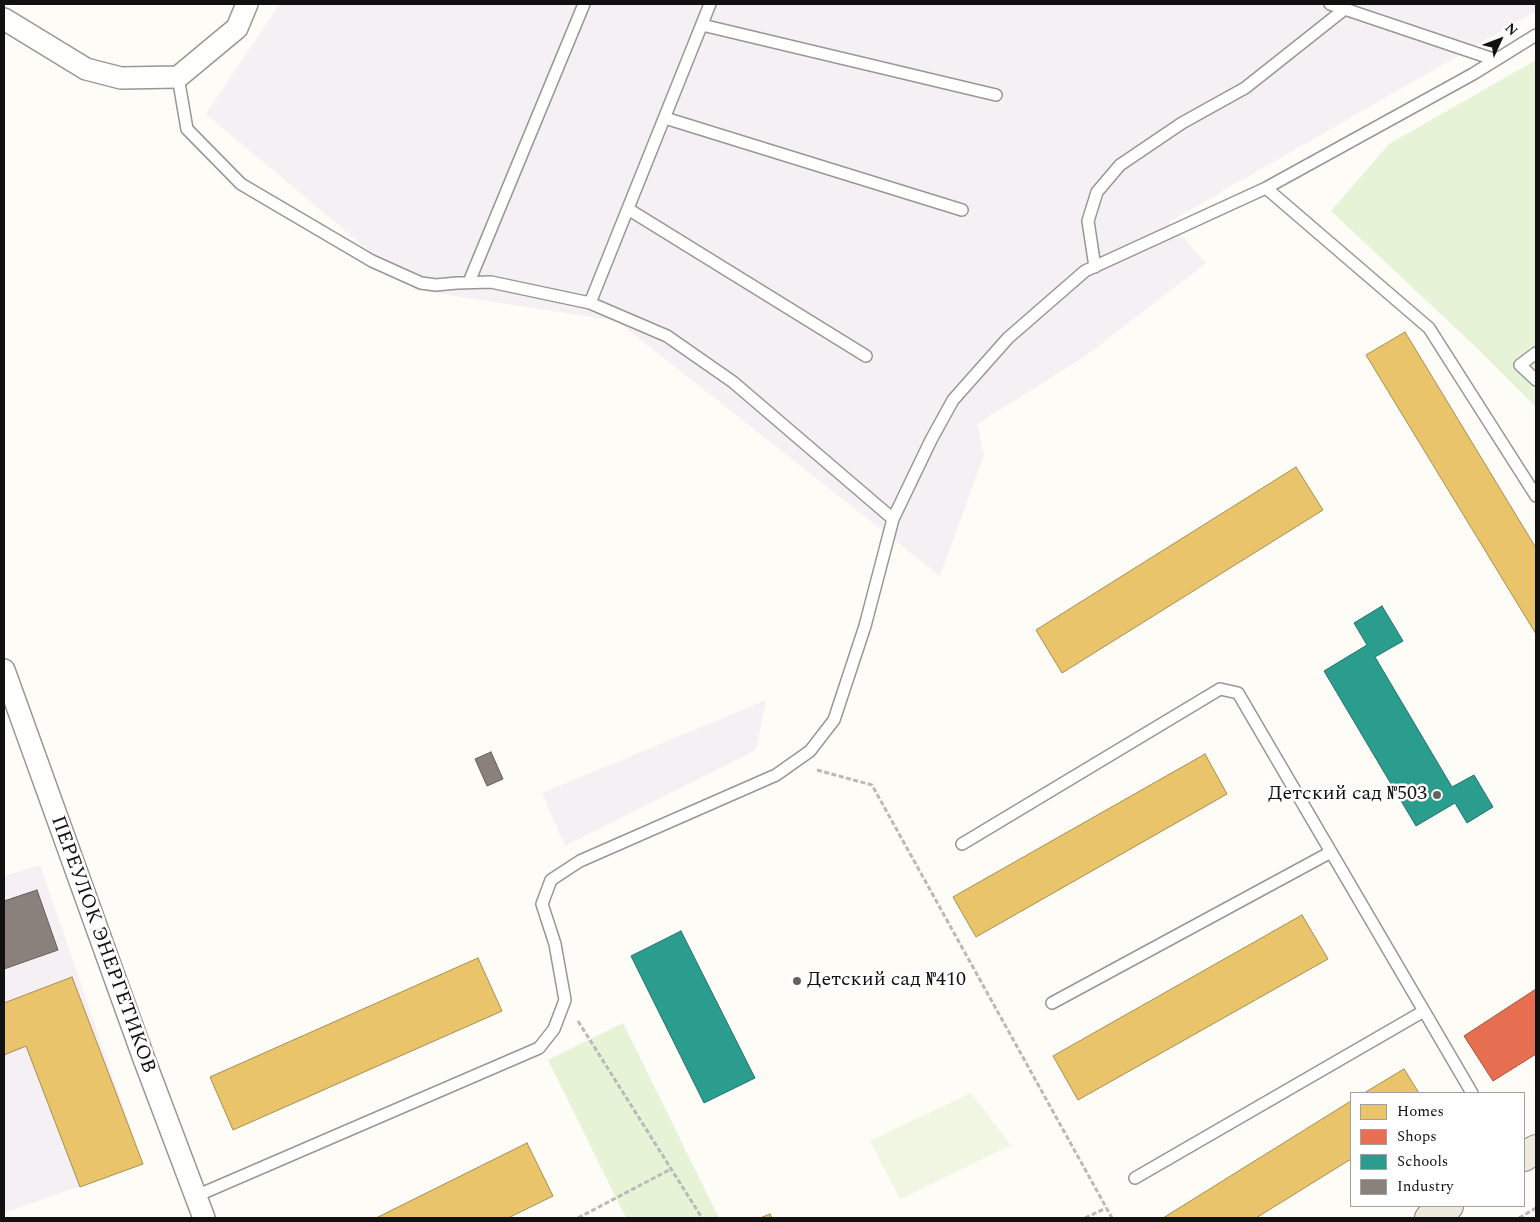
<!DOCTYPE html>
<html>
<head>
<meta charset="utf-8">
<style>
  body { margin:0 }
  #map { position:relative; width:1540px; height:1222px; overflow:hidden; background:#fdfcf7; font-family:Spectral,serif }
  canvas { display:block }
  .frame { position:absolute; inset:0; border:5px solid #111; pointer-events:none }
  .legend { position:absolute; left:1350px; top:1092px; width:175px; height:115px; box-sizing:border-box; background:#fff; border:1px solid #a0a0a0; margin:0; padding:6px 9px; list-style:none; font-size:15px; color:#111 }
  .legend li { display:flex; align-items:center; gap:10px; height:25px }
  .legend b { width:25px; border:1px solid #a0a0a0 }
  .north { position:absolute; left:1475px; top:15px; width:50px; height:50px; -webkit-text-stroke:4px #fff; paint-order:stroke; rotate:47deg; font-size:14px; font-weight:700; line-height:20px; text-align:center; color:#111 }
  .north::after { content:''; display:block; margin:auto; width:18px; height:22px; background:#111; clip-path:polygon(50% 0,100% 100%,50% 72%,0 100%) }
</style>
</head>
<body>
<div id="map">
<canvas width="1540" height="1222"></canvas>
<div class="frame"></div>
<ul class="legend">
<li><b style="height:14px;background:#e9c46a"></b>Homes</li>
<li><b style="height:14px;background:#e76f51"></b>Shops</li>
<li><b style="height:14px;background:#2a9d8f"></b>Schools</li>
<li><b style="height:14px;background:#8a817c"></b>Industry</li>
</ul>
<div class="north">N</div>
</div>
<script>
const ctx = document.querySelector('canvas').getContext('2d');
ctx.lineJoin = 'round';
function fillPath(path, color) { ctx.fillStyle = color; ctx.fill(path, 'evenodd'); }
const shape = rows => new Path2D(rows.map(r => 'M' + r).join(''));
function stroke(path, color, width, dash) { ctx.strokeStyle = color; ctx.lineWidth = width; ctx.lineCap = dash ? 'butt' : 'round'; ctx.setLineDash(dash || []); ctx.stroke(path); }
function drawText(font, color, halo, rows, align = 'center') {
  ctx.font = font + ' Spectral,serif'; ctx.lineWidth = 5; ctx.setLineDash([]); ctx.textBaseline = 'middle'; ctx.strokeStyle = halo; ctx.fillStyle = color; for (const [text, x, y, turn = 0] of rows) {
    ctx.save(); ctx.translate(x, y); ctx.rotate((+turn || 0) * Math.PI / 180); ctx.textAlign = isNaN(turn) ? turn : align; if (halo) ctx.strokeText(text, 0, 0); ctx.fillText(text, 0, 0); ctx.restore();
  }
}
fillPath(shape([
  [280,4,1536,4,1536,11,1169,222,1206,263,1084,357,977,424,984,455,940,576,617,321,416,290,206,114],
  [766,700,756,750,565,846,542,793],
  [40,865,143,1164,4,1213,4,876]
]), '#f5f0f3');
fillPath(shape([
  [1536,60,1536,407,1481,352,1331,211,1389,144],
  [623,1023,719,1218,626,1218,548,1060]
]), '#e7f3d7');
fillPath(shape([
  [971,1093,1011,1145,900,1199,870,1141]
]), '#f0f6e1');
const homes = shape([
  [1405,332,1536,548,1536,634,1366,355,1405,332],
  [1296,467,1323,510,1062,673,1036,630,1296,467],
  [1205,754,1227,794,976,937,953,897,1205,754],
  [1302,915,1328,959,1078,1100,1053,1056,1302,915],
  [478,958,502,1011,233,1130,210,1077,478,958],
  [72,977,143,1164,80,1187,26,1046,4,1055,4,1003,72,977],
  [1404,1069,1419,1093,1364,1093,1404,1069],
  [1351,1101,1351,1159,1256,1218,1163,1218,1351,1101],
  [527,1143,553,1196,508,1218,376,1218,527,1143],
  [770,1214,772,1218,760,1218,770,1214]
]);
fillPath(homes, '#e9c46a');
stroke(homes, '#a88e4f', 1);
const shops = shape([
  [1536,989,1536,1054,1493,1081,1464,1036,1536,989]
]);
fillPath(shops, '#e76f51');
stroke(shops, '#a7533e', 1);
const schools = shape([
  [1382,606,1403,641,1375,657,1452,787,1474,775,1493,807,1467,823,1455,803,1416,826,1324,671,1367,645,1354,623,1382,606],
  [681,931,755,1078,704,1103,631,956,681,931]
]);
fillPath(schools, '#2a9d8f');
stroke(schools, '#227369', 1);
const industry = shape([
  [491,752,503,779,487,786,475,759,491,752],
  [37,890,58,950,4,969,4,901,37,890]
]);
fillPath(industry, '#8a817c');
stroke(industry, '#665f5c', 1);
const lane = shape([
  [1330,4,1496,60],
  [702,25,996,95],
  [178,77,187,129,241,184,372,261,421,283,436,285,457,283,491,282,590,303,667,336,733,382,893,519],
  [665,118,962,210],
  [1266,188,1429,328,1536,496],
  [628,209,866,356],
  [1095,267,1088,221,1097,192,1120,165,1182,123,1245,88,1346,8],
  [469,282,584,4],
  [590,303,710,4],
  [1536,353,1520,365,1536,380],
  [962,844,1220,689,1238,693,1472,1093],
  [1052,1003,1331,852],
  [1135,1178,1424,1011],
  [196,1196,539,1048,554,1029,565,1000,555,944,542,904,551,880,580,861,776,775,810,751,834,720,865,626,893,519,931,440,953,400,1008,338,1085,271,1266,188,1473,74,1536,35]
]);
const street = shape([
  [4,19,86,69,121,78,178,77,237,28,247,4],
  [4,670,144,1059,204,1218]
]);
const primary = shape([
  [1524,1157,1536,1149],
  [1429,1218,1449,1206]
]);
stroke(lane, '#979795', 14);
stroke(street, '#979795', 24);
stroke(primary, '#858482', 30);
stroke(shape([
  [817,770,872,785,1112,1218],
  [578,1021,702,1218],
  [578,1218,671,1169],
  [1085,1218,1106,1208],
  [1519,1218,1536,1208]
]), '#b9b9b8', 3, [5, 2.5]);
stroke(lane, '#fffffe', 11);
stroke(street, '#fffffe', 21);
stroke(primary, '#ede9dc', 28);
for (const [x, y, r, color] of [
  [1437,795,5,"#646362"],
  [797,981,5,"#646362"]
]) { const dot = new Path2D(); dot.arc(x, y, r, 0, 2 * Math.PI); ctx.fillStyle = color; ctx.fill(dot); stroke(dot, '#fff', 2); }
drawText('20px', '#111', '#fff', [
  ["Детский сад №503",1427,795],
  ["Детский сад №410",807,981,"left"]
], 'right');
drawText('20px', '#111', '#fff', [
  ["ПЕРЕУЛОК ЭНЕРГЕТИКОВ",102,945,70]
]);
</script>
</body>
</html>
